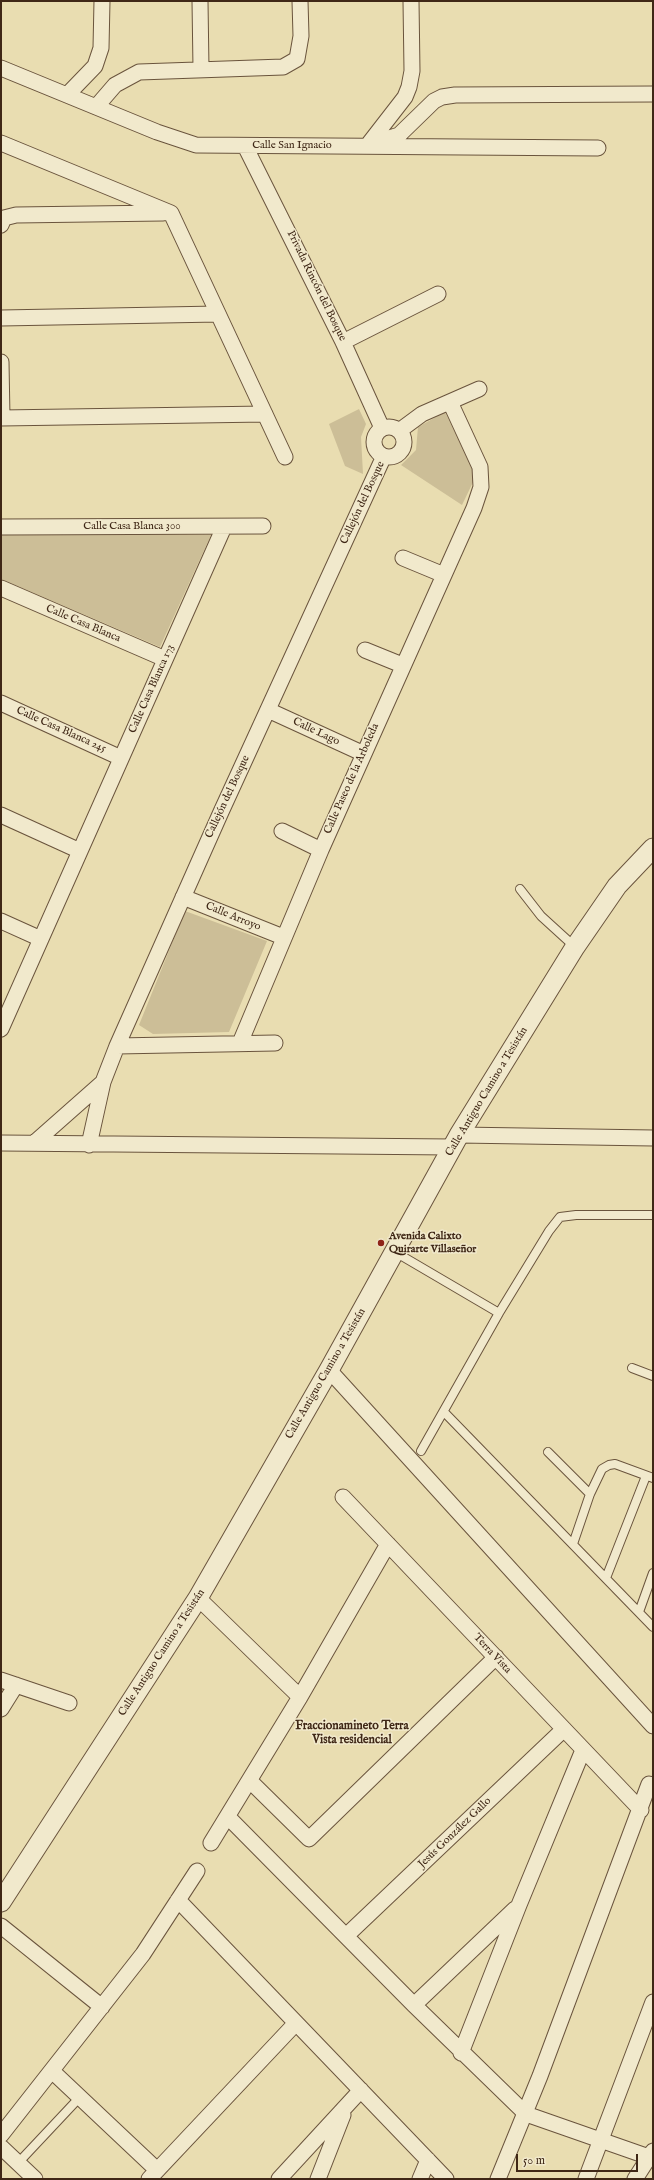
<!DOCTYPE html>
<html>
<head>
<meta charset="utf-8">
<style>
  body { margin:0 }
  #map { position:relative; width:654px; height:2180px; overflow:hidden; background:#e9ddb1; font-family:"IM FELL English",serif }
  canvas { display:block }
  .frame { position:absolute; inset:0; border:2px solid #3f2716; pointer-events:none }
  .scale { position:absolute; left:516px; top:2154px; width:122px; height:18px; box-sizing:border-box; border:2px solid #3f2716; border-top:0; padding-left:5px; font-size:12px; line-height:14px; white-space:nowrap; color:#3f2716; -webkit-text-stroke:3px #f1e9cc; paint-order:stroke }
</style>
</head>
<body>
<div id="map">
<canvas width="654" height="2180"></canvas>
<div class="frame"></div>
<div class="scale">50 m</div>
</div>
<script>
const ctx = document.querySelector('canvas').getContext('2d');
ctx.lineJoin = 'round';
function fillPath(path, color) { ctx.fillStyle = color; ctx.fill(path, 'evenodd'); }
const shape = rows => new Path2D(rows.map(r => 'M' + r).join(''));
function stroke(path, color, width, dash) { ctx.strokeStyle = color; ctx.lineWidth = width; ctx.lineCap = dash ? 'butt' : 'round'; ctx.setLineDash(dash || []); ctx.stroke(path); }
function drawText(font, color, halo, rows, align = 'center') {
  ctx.font = font + ' "IM FELL English",serif'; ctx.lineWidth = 3; ctx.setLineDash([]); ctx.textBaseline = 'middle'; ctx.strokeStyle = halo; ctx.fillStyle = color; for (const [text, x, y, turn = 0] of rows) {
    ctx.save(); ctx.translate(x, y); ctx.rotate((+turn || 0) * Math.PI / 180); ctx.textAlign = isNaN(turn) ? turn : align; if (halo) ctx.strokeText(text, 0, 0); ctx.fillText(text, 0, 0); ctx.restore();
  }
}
fillPath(shape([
  [359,409,366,424,361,437,363,474,345,466,329,424],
  [445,412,476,476,462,505,401,465,416,450,418,427],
  [1,534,211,535,160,647,1,579],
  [185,911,267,941,229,1032,153,1034,139,1025]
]), '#ccbe97');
const service = shape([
  [520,889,541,916,575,947],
  [395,1252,499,1313],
  [632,1368,653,1376],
  [444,1412,653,1627],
  [421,1451,499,1313,549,1231,560,1217,576,1215,653,1215],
  [548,1452,590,1494],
  [573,1544,590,1494,602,1469,609,1465,615,1464,653,1478],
  [606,1578,646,1476],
  [639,1612,653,1573],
  [18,2163,80,2097]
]);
const minor = shape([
  [200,1,201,69],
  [1,68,157,132,196,145,598,148],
  [67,95,95,66,101,48,102,1],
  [96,107,115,85,139,72,283,67,297,59,301,36,300,1],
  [377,142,399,135,434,101,442,97,455,95,653,94],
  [1,143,171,213,285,457],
  [245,146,343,342,382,428],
  [367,146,405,97,409,87,412,71,411,1],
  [1,225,4,218,16,215,163,213],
  [1,318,218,314],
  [343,342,438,294],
  [1,362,2,418],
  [1,418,265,414],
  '374 442a15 15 0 1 1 30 0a15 15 0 1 1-30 0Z',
  [399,431,422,414,479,389],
  [1,527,263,526],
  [403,558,444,575],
  [1,588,165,659],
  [365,650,402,665],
  [1,703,121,758],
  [268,710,364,754],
  [1,815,80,851],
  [282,831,321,850],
  [183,897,283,937],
  [1,921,41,939],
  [1,1029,224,527],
  [240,1043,321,850,474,508,481,487,480,467,450,402],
  [117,1046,275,1043],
  [459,1135,653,1138],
  [1,1143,452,1147],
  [34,1143,103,1082],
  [89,1145,103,1082,117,1046,221,812,384,456],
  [329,1370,653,1726],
  [343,1497,641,1810],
  [198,1598,300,1697],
  [1,1680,69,1703],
  [1,1709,16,1685],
  [250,1781,309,1839,496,1657],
  [228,1817,414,2005,526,2114,649,2157],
  [211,1843,300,1697,388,1544],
  [178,1900,446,2179],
  [1,1926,102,2007],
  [346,1936,564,1729],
  [414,2005,515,1909],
  [461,2053,519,1905,583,1750],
  [52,2071,157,2170],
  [1,2135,143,1954,197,1871],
  [1,2147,35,2179],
  [149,2179,296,2023],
  [279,2179,361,2090],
  [318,2179,343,2115],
  [420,2179,428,2160],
  [498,2179,540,2076,649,1784],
  [586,2179,653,2002],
  [635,2179,653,2151]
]);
const tertiary = shape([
  [1,1902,198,1598,329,1370,459,1135,575,947,617,886,653,848]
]);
stroke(service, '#6a543d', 10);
stroke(minor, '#6a543d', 17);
stroke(tertiary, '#6a543d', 21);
stroke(service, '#f1e9cc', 8);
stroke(minor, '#f1e9cc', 15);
stroke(tertiary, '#f1e9cc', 19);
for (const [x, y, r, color] of [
  [381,1243,4,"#8f2418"]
]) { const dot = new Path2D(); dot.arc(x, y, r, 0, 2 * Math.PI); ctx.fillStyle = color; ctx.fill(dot); stroke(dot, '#f1e9cc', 1.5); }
drawText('11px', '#3f2716', '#f1e9cc', [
  ["Calle San Ignacio",292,146],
  ["Privada Rincón del Bosque",316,286,64],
  ["Callejón del Bosque",363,503,-65],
  ["Calle Casa Blanca 300",132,527],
  ["Calle Casa Blanca",83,624,23],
  ["Calle Casa Blanca 173",152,689,-66],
  ["Calle Casa Blanca 245",61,730,24],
  ["Calle Lago",316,732,25],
  ["Calle Paseo de la Arboleda",352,779,-66],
  ["Callejón del Bosque",228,797,-65],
  ["Calle Arroyo",233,917,22],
  ["Calle Antiguo Camino a Tesistán",487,1092,-59],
  ["Calle Antiguo Camino a Tesistán",326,1374,-60],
  ["Calle Antiguo Camino a Tesistán",162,1653,-57],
  ["Terra Vista",492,1654,47],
  ["Jesús González Gallo",455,1833,-44]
]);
drawText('bold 11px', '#3f2716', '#f1e9cc', [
  ["Avenida Calixto",389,1237],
  ["Quirarte Villaseñor",389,1250]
], 'left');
drawText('bold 12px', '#3f2716', '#f1e9cc', [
  ["Fraccionamineto Terra",352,1727],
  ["Vista residencial",352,1741]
]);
</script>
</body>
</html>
